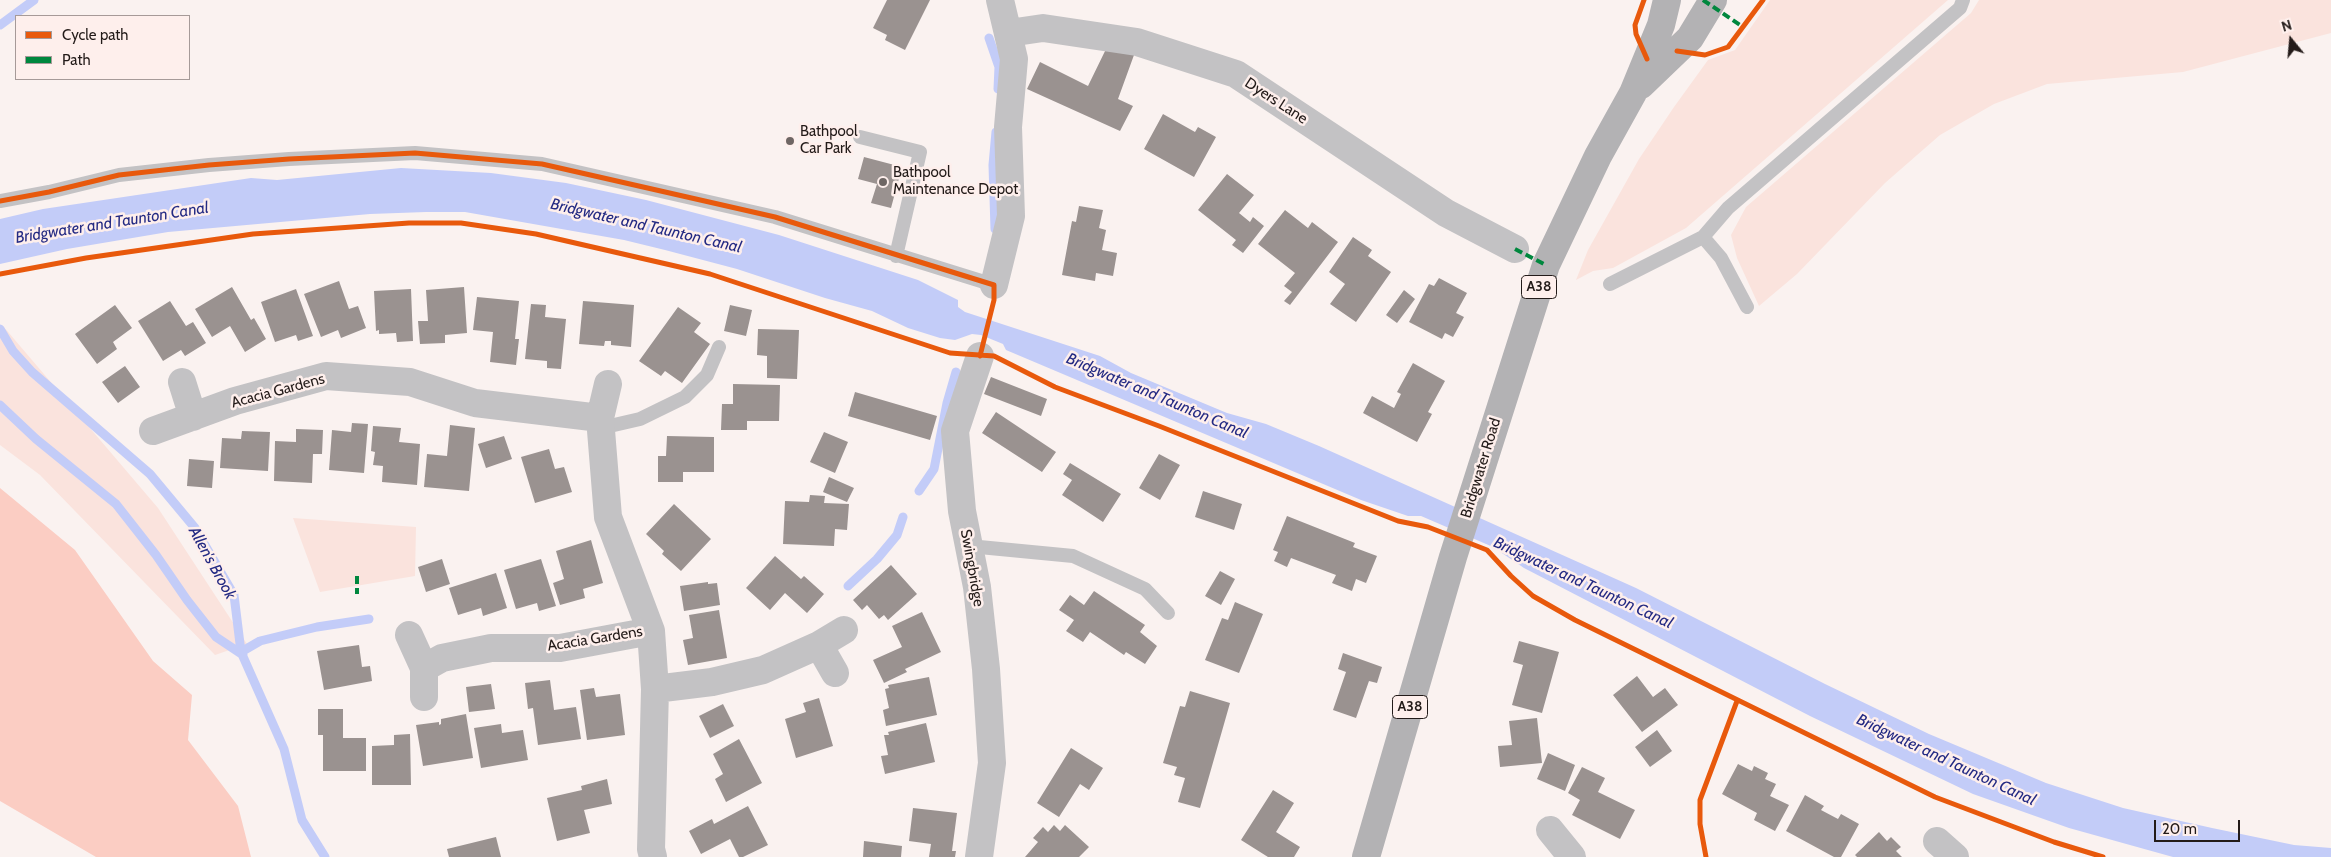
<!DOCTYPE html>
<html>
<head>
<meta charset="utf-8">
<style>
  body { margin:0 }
  #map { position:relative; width:2331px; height:857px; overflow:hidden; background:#faf2f0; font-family:Cabin,sans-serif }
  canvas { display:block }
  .legend { position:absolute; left:15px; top:15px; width:175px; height:65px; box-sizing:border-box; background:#feefec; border:1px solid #a69a98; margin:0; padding:6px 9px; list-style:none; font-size:15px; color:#231b19 }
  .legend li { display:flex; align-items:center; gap:10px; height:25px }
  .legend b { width:25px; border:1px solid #a69a98 }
  .north { position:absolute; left:2266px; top:15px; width:50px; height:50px; -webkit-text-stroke:4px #feefec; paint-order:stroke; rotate:343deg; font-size:14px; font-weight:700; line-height:20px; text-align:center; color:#231b19 }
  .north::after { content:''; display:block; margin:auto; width:18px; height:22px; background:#231b19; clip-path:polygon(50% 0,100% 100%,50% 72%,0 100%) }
  .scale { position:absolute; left:2154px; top:820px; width:86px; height:22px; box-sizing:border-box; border:2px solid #231b19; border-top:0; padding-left:6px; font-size:15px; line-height:18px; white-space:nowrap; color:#231b19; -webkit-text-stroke:4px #feefec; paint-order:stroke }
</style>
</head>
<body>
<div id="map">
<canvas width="2331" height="857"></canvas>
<ul class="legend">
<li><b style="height:6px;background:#e8590c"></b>Cycle path</li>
<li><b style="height:6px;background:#00873e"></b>Path</li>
</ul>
<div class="north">N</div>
<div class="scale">20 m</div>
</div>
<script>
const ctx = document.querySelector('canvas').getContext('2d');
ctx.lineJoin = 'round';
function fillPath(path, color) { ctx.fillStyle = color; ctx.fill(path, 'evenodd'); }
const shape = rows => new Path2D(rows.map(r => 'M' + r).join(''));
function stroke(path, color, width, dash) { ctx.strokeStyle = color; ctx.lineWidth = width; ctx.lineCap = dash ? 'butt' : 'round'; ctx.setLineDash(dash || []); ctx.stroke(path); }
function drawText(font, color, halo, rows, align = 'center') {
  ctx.font = font + ' Cabin,sans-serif'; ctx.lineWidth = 5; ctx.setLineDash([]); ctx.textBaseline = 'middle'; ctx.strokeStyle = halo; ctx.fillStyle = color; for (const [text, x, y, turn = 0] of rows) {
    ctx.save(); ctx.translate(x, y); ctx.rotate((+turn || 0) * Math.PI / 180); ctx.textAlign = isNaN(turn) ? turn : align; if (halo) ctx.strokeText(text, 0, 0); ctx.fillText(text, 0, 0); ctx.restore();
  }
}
fillPath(shape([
  [1770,0,1948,0,1686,228,1613,268,1593,271,1576,280,1588,250,1639,159,1674,107,1708,60,1735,50],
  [1979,0,2331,0,2331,33,2183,72,2047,84,1994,104,1940,135,1885,183,1797,274,1759,306,1737,258,1731,235,1746,207,1971,13],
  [3,326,158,508,247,644,215,655,40,475,0,445,0,327],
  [293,518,416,527,415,576,320,592]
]), '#fae3dd');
fillPath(shape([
  [0,488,75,550,153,661,192,695,188,740,238,806,251,857,96,857,0,801]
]), '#fbcdc3');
fillPath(shape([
  [401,168,491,173,566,183,646,200,779,235,918,280,958,300,958,307,965,312,1100,356,1131,373,1227,413,1266,424,1319,446,1636,588,1825,684,1929,734,2046,783,2123,808,2212,828,2294,845,2331,848,2331,857,2173,857,2069,828,1973,794,1810,716,1524,568,1493,547,1421,516,1408,516,1361,500,1006,350,1003,344,981,335,972,334,955,340,940,338,908,328,872,311,825,298,737,269,665,250,624,240,465,212,426,212,370,214,168,232,67,249,0,264,0,219,43,209,251,178,277,180]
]), '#c3ccf8');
stroke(shape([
  [0,25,34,0],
  [989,38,999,67,998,89],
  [995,229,993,165,996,132],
  [0,329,13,351,32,372,150,474,195,528,234,595,241,652,284,749,302,820,325,857],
  [0,405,36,439,116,504,156,555,187,600,216,637,243,655],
  [919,491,934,469,947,403,956,372],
  [848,586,877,559,897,535,903,517],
  [241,652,260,641,317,627,369,619]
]), '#c3ccf8', 9);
fillPath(shape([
  [887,0,930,0,905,50,885,40,887,35,873,28],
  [1107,47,1134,55,1118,99,1133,106,1120,131,1027,89,1040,62,1088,86],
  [1163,114,1195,132,1198,127,1216,137,1194,177,1144,149],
  [864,157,902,167,891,208,871,203,877,184,858,179],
  [1227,174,1254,195,1239,213,1250,222,1253,217,1264,226,1243,253,1232,245,1236,240,1198,210],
  [1079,206,1103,210,1099,228,1106,230,1102,250,1117,253,1113,276,1096,273,1095,281,1062,275,1072,221,1076,222],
  [1285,210,1308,228,1312,222,1338,242,1290,305,1284,301,1292,292,1284,286,1295,273,1258,244],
  [1353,237,1372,250,1368,256,1391,272,1356,322,1330,304,1345,284,1329,272],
  [1439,278,1467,293,1456,313,1464,317,1453,337,1445,333,1442,339,1409,322,1429,284,1434,286],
  [339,281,349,309,358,306,366,328,341,338,338,330,321,337,304,294],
  [232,287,251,320,254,318,266,339,245,352,230,326,212,337,195,309],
  [464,287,467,333,445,335,445,343,420,344,418,321,428,321,426,290],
  [296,289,313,336,298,341,296,335,275,342,261,302],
  [411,289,413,341,397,342,396,333,379,334,379,330,376,331,374,291],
  [1404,290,1415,299,1397,323,1386,315],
  [477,297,519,301,515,339,519,339,516,365,490,362,493,332,473,330],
  [170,301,186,326,193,322,206,343,185,356,181,350,163,361,138,321],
  [583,301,634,305,631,347,611,345,611,341,605,341,604,346,579,344],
  [531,304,546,305,545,317,566,319,561,369,547,368,547,361,525,359],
  [115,305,132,328,113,342,117,349,97,364,75,334],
  [730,305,752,310,746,336,724,331],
  [678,307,701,323,694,332,710,344,682,383,665,371,661,376,639,361],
  [758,329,799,330,797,379,767,378,767,356,757,355],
  [1413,363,1445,381,1428,412,1432,414,1417,442,1363,413,1372,396,1394,408,1401,394,1397,392],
  [125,366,140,387,118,403,102,382],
  [991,377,1047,399,1041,416,984,394],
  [733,384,780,385,779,421,747,421,747,430,721,430,722,404,733,404],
  [855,392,937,416,930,440,848,416],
  [996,412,1056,452,1042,472,982,433],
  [352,423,368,424,364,473,329,470,332,430,351,432],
  [450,425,475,428,469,491,424,487,427,454,447,456],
  [373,426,401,428,399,442,420,444,417,485,382,482,383,466,373,465,375,452,371,451],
  [296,429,323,430,322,454,313,454,312,483,274,481,275,441,296,442],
  [242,431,270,432,268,471,220,468,222,438,241,439],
  [824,432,848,442,835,473,810,462],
  [504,436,512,459,486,468,478,444],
  [667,436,714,437,714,472,683,472,683,482,658,482,658,456,666,456],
  [549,449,555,469,564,467,572,492,535,503,521,457],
  [1159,454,1180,465,1160,500,1139,488],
  [189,459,214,461,212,488,187,486],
  [1070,463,1121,494,1103,522,1062,495,1072,480,1063,474],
  [829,477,854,488,847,502,823,492],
  [1203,491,1242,504,1234,530,1195,517],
  [810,495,825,496,824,503,849,504,847,530,835,529,834,546,783,544,785,501,809,502],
  [674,504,711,539,681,571,662,554,664,551,646,534],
  [1287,516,1355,543,1353,547,1377,556,1366,583,1356,579,1352,591,1332,583,1336,575,1291,558,1287,567,1274,561,1278,552,1273,550],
  [591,540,603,583,583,589,585,598,560,605,553,583,564,579,556,551],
  [775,556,801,579,804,576,824,594,807,613,785,593,770,610,746,588],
  [442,559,450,584,426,592,418,567],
  [541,559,556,606,539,611,537,603,516,609,504,570],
  [891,565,917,594,888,620,884,615,879,619,867,605,862,610,853,600],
  [1220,571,1235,579,1221,605,1205,596],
  [496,573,507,608,483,616,481,608,458,615,449,588],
  [708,582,708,584,717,583,720,605,684,611,680,586],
  [1094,591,1145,625,1140,632,1157,646,1145,664,1126,652,1124,655,1090,632,1083,642,1066,631,1074,620,1059,610,1070,595,1084,605],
  [1235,602,1263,614,1239,673,1205,660,1222,618,1228,620],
  [719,610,727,658,688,665,683,640,693,638,689,615],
  [922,612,941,652,905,669,907,672,884,683,873,660,902,647,892,626],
  [1519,641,1559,652,1542,713,1512,705,1523,665,1513,662],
  [359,645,362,667,370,666,372,681,324,690,317,651],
  [1343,653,1382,667,1377,683,1369,681,1356,718,1333,710,1346,672,1338,669],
  [1637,676,1653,697,1665,688,1678,705,1642,732,1613,695],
  [929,677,937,715,886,726,883,710,889,708,885,689,889,688,888,685],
  [550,680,554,710,576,707,581,739,538,745,533,708,528,709,525,683],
  [491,684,495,709,469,712,466,687],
  [594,688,596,697,620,694,625,735,587,740,580,690],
  [1190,691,1230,703,1200,808,1178,802,1185,778,1174,775,1177,767,1163,763,1180,706,1185,707],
  [819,698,833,746,796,758,785,719,806,712,803,703],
  [723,704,734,726,710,738,699,716],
  [318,709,343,709,343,738,366,738,366,771,323,771,323,735,318,735],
  [466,714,473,758,423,766,416,725,439,722,439,725,441,724,441,719],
  [1537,718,1542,763,1500,767,1498,746,1512,745,1509,721],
  [926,723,935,762,885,774,881,756,888,755,884,735,889,735,888,732],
  [501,724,502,733,523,730,528,760,481,768,474,728],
  [1657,730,1672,751,1650,767,1635,747],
  [410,734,411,785,372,785,372,746,394,745,394,735],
  [739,739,762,783,726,802,715,779,723,774,713,754],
  [1071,748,1103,768,1089,790,1080,784,1059,817,1037,803],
  [1548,753,1575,765,1565,791,1537,779],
  [1738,764,1752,771,1754,766,1768,773,1765,779,1776,784,1770,796,1789,805,1775,831,1754,820,1757,813,1722,794],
  [1582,767,1605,778,1598,792,1635,810,1620,839,1572,815,1580,800,1568,793],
  [607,779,612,804,584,810,590,833,557,841,547,798,582,790,581,786],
  [1273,790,1294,803,1276,832,1300,847,1294,857,1268,857,1241,840],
  [1805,795,1824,806,1821,810,1838,819,1841,814,1859,824,1841,857,1834,857,1786,831],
  [748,806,768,845,743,857,739,857,730,839,701,854,689,831,712,819,714,824],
  [913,808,957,813,952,851,956,851,955,857,929,857,931,844,909,841],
  [1054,825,1060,831,1065,825,1089,847,1079,857,1025,857,1038,842,1033,838,1043,827,1048,832],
  [1879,832,1887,841,1891,837,1901,847,1896,851,1902,857,1857,857,1855,855],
  [496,837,501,857,449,857,447,849],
  [864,841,902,846,901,857,863,857]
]), '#9a9290');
stroke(shape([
  [860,137,920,152,896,256],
  [0,201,49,192,119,175,209,165,289,159,415,153,542,164,775,217,994,285],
  [1703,237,1721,258,1747,307],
  [1610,284,1703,237,1728,208,1960,8,1963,0],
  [601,428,640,419,685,397,707,375,719,347],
  [969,546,1073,556,1145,589,1168,613]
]), '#c3c2c4', 14);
stroke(shape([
  [1009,33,1043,28,1137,42,1236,74,1446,213,1515,249],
  [994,285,1011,216,1008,127,1014,59,1000,0],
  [182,382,193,417],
  [600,418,608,384],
  [153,431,235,401,326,376,410,382,475,403,600,418,608,517,651,631],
  [409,635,424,668],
  [819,645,835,673],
  [655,689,712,682,763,670,819,645,844,630],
  [424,697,424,668,442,658,491,648,560,648,651,631,655,689,651,849,653,857],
  [1550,830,1572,857],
  [1937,841,1955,857],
  [979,857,992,763,986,669,977,587,962,511,955,431,980,356]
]), '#c3c2c4', 28);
stroke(shape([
  [1641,85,1690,38,1713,0],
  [1366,857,1453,557,1546,265,1598,156,1633,93,1661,25,1667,0]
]), '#b3b2b4', 28);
stroke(shape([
  [1703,0,1743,27],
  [1515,249,1546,265],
  [357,576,357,594]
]), '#00873e', 4, [8, 4]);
stroke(shape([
  [1644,0,1635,25,1636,34,1647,59],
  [1677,51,1705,55,1728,47,1763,0],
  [0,201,49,192,119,175,209,165,289,159,415,153,542,164,775,217,994,285,994,300,980,356],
  [0,274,86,258,253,234,409,223,461,223,536,234,710,274,950,353,994,356,1055,387,1159,426,1398,521,1428,527,1487,550,1511,576,1533,596,1575,620,1935,797,2054,842,2103,857],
  [1706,857,1700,824,1700,800,1737,701]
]), '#e8590c', 5);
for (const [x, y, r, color] of [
  [790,141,5,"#6e6664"],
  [883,182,5,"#6e6664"]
]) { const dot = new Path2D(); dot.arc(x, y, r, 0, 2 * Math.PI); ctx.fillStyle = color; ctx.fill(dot); stroke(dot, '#feefec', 2); }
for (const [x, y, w] of [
  [1539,287,35],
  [1410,707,35]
]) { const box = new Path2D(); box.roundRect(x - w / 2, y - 11.5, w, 23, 4); ctx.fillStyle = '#feefec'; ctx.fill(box); stroke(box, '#231b19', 1); }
drawText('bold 14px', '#231b19', null, [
  ["A38",1539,287],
  ["A38",1410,707]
]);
drawText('15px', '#231b19', '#feefec', [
  ["Dyers Lane",1276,101,33],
  ["Acacia Gardens",278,391,-15],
  ["Bridgwater Road",1481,468,-73],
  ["Swingbridge",972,568,80],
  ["Acacia Gardens",595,639,-9]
]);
drawText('15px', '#231b19', '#feefec', [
  ["Bathpool",800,132],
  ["Car Park",800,149],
  ["Bathpool",893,173],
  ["Maintenance Depot",893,190]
], 'left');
drawText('italic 16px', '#242a83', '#feefec', [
  ["Bridgwater and Taunton Canal",112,223,-9],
  ["Bridgwater and Taunton Canal",646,226,13],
  ["Bridgwater and Taunton Canal",1157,396,23],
  ["Allen's Brook",212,563,61],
  ["Bridgwater and Taunton Canal",1583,583,25],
  ["Bridgwater and Taunton Canal",1946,760,25]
]);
</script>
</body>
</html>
